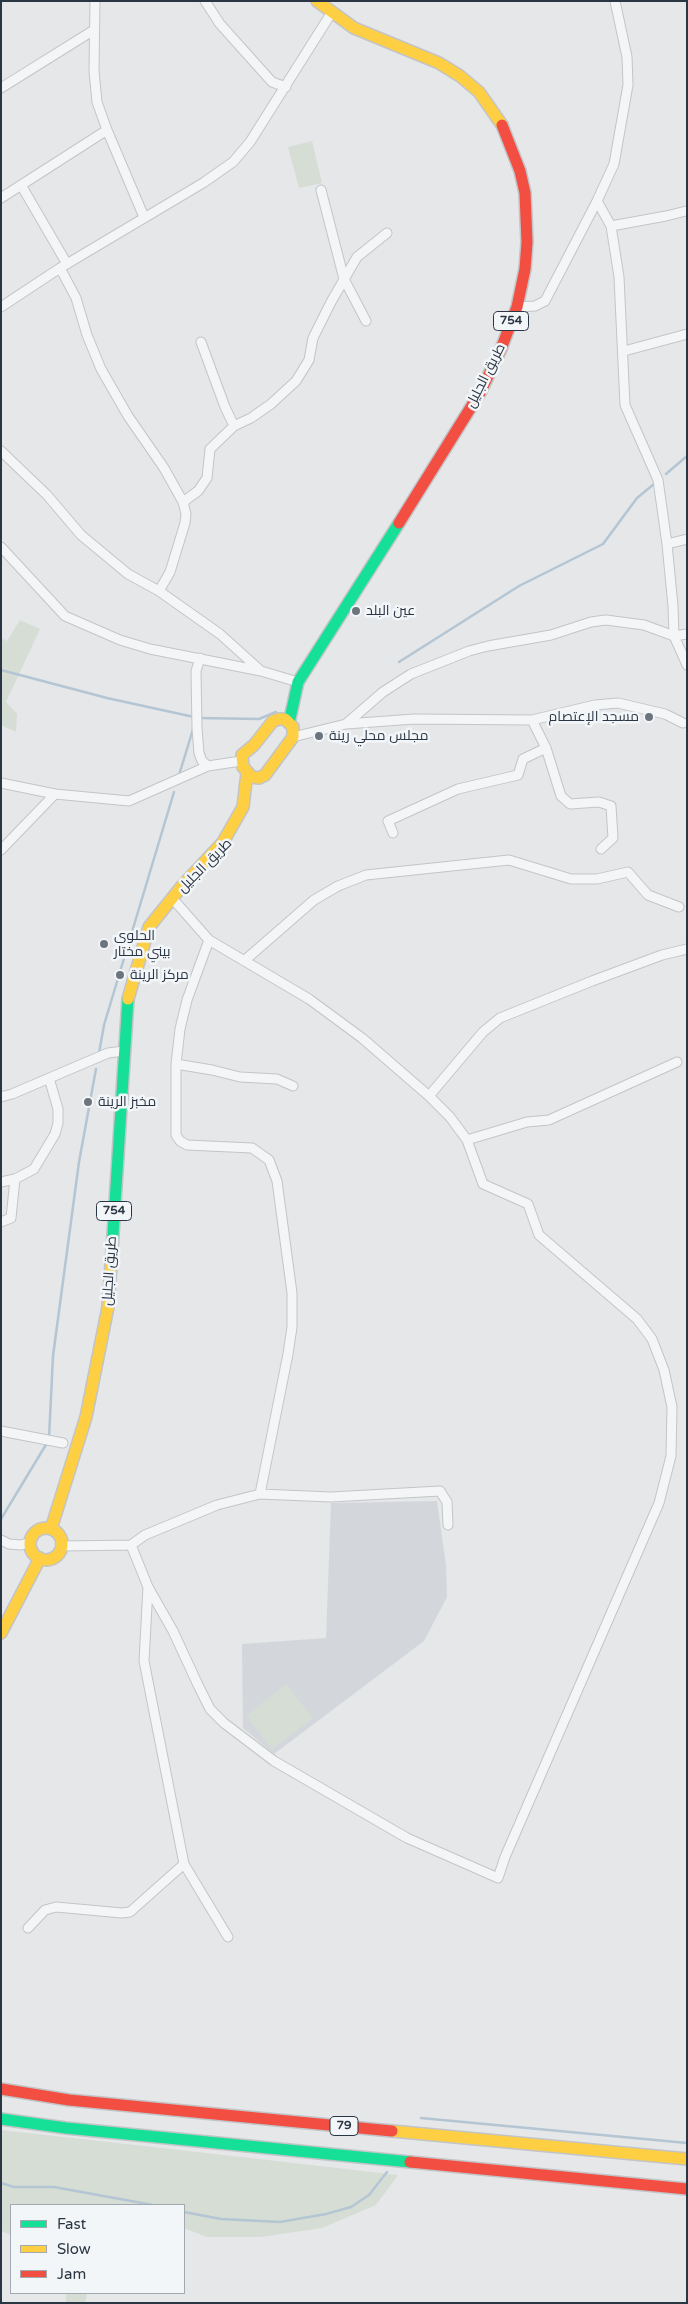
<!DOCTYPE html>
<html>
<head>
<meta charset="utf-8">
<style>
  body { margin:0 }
  #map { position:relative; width:688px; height:2304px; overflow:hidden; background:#e5e7e9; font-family:"Varela Round",sans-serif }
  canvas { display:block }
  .frame { position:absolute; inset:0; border:2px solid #2b3644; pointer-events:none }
  .legend { position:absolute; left:10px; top:2204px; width:175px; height:90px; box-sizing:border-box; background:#f3f6f8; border:1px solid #a3a9b0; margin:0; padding:6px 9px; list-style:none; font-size:15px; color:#2b3644 }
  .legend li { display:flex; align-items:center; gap:10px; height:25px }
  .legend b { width:25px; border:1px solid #a3a9b0 }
</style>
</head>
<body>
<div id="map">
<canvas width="688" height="2304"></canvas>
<div class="frame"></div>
<ul class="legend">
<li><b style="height:6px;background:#16e098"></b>Fast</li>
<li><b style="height:6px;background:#ffcf43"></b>Slow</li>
<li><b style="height:6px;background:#f24e42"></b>Jam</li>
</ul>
</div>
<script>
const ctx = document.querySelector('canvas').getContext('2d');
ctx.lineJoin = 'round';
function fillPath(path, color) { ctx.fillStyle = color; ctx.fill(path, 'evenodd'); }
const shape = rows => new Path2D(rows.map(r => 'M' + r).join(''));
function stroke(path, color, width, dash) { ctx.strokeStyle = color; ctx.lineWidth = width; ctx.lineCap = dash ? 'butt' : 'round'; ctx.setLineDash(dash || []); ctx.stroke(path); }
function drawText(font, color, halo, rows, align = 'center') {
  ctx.font = font + ' "Varela Round",Cairo,sans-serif'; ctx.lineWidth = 5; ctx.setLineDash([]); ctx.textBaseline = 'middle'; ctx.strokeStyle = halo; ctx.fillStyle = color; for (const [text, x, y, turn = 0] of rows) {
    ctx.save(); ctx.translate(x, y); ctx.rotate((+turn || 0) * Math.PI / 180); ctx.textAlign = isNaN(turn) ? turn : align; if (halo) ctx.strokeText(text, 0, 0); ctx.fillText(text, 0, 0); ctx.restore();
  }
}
fillPath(shape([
  [437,1501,446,1565,447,1597,424,1641,274,1754,243,1728,242,1644,326,1638,331,1503]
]), '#d3d7dc');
fillPath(shape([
  [312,141,322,183,299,188,288,147],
  [20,620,40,629,6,702,17,714,16,732,1,725,1,638,7,641],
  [286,1684,313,1718,272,1749,246,1716],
  [1,2130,215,2154,398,2175,376,2205,322,2228,261,2237,207,2237,184,2228,184,2205,11,2205,11,2235,1,2231],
  [66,2293,87,2293,85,2303,66,2303]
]), '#d6ddd5');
stroke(shape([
  [666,474,687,456],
  [399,662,519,586,603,544,637,498,654,484],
  [1,670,107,698,194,717],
  [199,718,259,719,276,712],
  [179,775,194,726],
  [99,1053,104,1025,174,792],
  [49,1438,53,1356,79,1162,96,1069],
  [1,1519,47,1443],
  [421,2118,687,2143],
  [1,2183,14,2187,54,2187,153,2205],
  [184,2212,221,2219,280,2222,326,2214,351,2207,369,2195,387,2172]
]), '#b4c5d3', 2.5);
const street = shape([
  [95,1,94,71,97,102,107,130,144,217],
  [205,1,220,24,272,82,286,87],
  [1,88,94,30],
  [21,185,67,264],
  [321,190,344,279,366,321],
  [1,198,107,130],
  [597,201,611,226,619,277,625,405,658,480,667,544,673,606,674,636,687,665],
  [611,226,666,216,686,211],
  [60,268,76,298,87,335,101,369,128,416,164,468,183,502,186,514,185,523,170,572,159,591],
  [1,307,60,268,203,183,233,162,250,142,332,12],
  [517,307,535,306,545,301,597,201,614,164,628,85,627,57,615,1],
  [201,342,225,407,234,426],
  [624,351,687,334],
  [1,451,47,495,81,535,128,574,159,591,220,634,261,671],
  [183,502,198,491,207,478,210,449,234,426,251,418,271,404,296,381,309,360,313,338,331,302,357,257,387,233],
  [667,544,687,539],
  [1,547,65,616,120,640,150,649,261,671,298,682],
  [200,658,196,671,197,728,199,753,202,761,208,766],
  [532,720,546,748,561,796,570,804,599,802,611,806,613,838,601,849],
  [346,724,414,719,532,720,595,705,618,703,665,714,683,723],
  [293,737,346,724,383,692,411,674,469,651,488,646,551,635,591,622,606,620,644,625,674,636,687,634],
  [1,783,55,794,129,801,208,766,241,761],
  [393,833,388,821,458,789,518,775,523,759,546,748],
  [1,850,55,794],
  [172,898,209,940,309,999,362,1038,429,1096,483,1032,500,1018,592,981,662,955,687,949],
  [209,940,187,1000,180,1029,176,1064,176,1135,180,1141,187,1145,252,1148,269,1160,277,1181,292,1293,292,1327,288,1354,260,1494],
  [244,961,314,900,338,886,366,875,509,860,571,879,597,879,628,872,648,895,679,907],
  [176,1064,212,1070,240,1077,277,1079,293,1086],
  [429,1096,450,1117,467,1140,527,1122,549,1120,677,1062],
  [1,1097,12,1094,108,1053,124,1051],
  [1,1182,15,1179,34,1169,55,1134,58,1123,58,1109,49,1078],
  [1,1222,11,1218,15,1179],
  [1,1431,63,1443],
  [1,1540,9,1544,21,1545,31,1542],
  [131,1545,148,1587,173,1631,198,1685,210,1709,224,1723,274,1761,407,1838,498,1878,505,1857,659,1503,671,1456,672,1407,664,1370,652,1339,637,1319,539,1235,528,1204,483,1184,467,1140],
  [62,1546,131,1545,145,1535,217,1505,260,1494,331,1497,440,1491,447,1502,448,1525],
  [148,1587,144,1661,184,1864,228,1937],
  [28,1928,45,1910,56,1907,122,1913,130,1912,184,1864]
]);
const fast = shape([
  [289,723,298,682,399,523],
  [112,1250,128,999],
  [1,2119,66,2128,410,2162]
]);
const slow = shape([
  [317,1,354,28,439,63,460,76,479,92,502,125],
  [279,719,285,719,293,727,293,737,265,775,259,778,252,777,243,767,242,755,254,745,273,721,279,719],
  [128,999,149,927,182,886,223,842,243,807,247,773],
  '30 1544a16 16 0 1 1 32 0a16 16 0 1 1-32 0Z',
  [51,1529,86,1417,108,1307,112,1250],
  [1,1633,40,1558],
  [392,2131,687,2159]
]);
const jam = shape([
  [399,523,481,391,501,349,517,307,525,269,527,242,525,193,520,171,502,125],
  [1,2089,69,2100,392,2131],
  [410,2162,687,2189]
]);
stroke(street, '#c3c5c7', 11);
stroke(fast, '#c2c4c7', 14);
stroke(slow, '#c2c4c7', 14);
stroke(jam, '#c2c4c7', 14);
stroke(street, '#f4f5f6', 9);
stroke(fast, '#16e098', 11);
stroke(slow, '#ffcf43', 11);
stroke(jam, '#f24e42', 11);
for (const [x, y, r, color] of [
  [356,611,5,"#6c747e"],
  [649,717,5,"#6c747e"],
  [319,736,5,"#6c747e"],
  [104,944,5,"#6c747e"],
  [120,975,5,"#6c747e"],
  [88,1102,5,"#6c747e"]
]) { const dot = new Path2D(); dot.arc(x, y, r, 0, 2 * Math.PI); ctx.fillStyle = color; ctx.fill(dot); stroke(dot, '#f3f6f8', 2); }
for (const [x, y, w] of [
  [511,321,35],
  [114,1211,35],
  [344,2126,28]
]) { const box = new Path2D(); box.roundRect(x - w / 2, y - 9.5, w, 19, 4); ctx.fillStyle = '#f3f6f8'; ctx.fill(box); stroke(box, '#2b3644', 1); }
drawText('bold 12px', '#2b3644', null, [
  ["754",511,321],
  ["754",114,1211],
  ["79",344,2126]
]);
drawText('14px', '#2b3644', '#f3f6f8', [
  ["طريق الجليل",486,376,-63],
  ["طريق الجليل",205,866,-45],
  ["طريق الجليل",110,1271,-86]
]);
drawText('14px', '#2b3644', '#f3f6f8', [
  ["عين البلد",366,611],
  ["مسجد الإعتصام",639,717,"right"],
  ["مجلس محلي رينة",329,736],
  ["الحلوى",114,936],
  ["بيني مختار",114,952],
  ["مركز الرينة",130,975],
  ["مخبز الرينة",98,1102]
], 'left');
</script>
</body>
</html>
